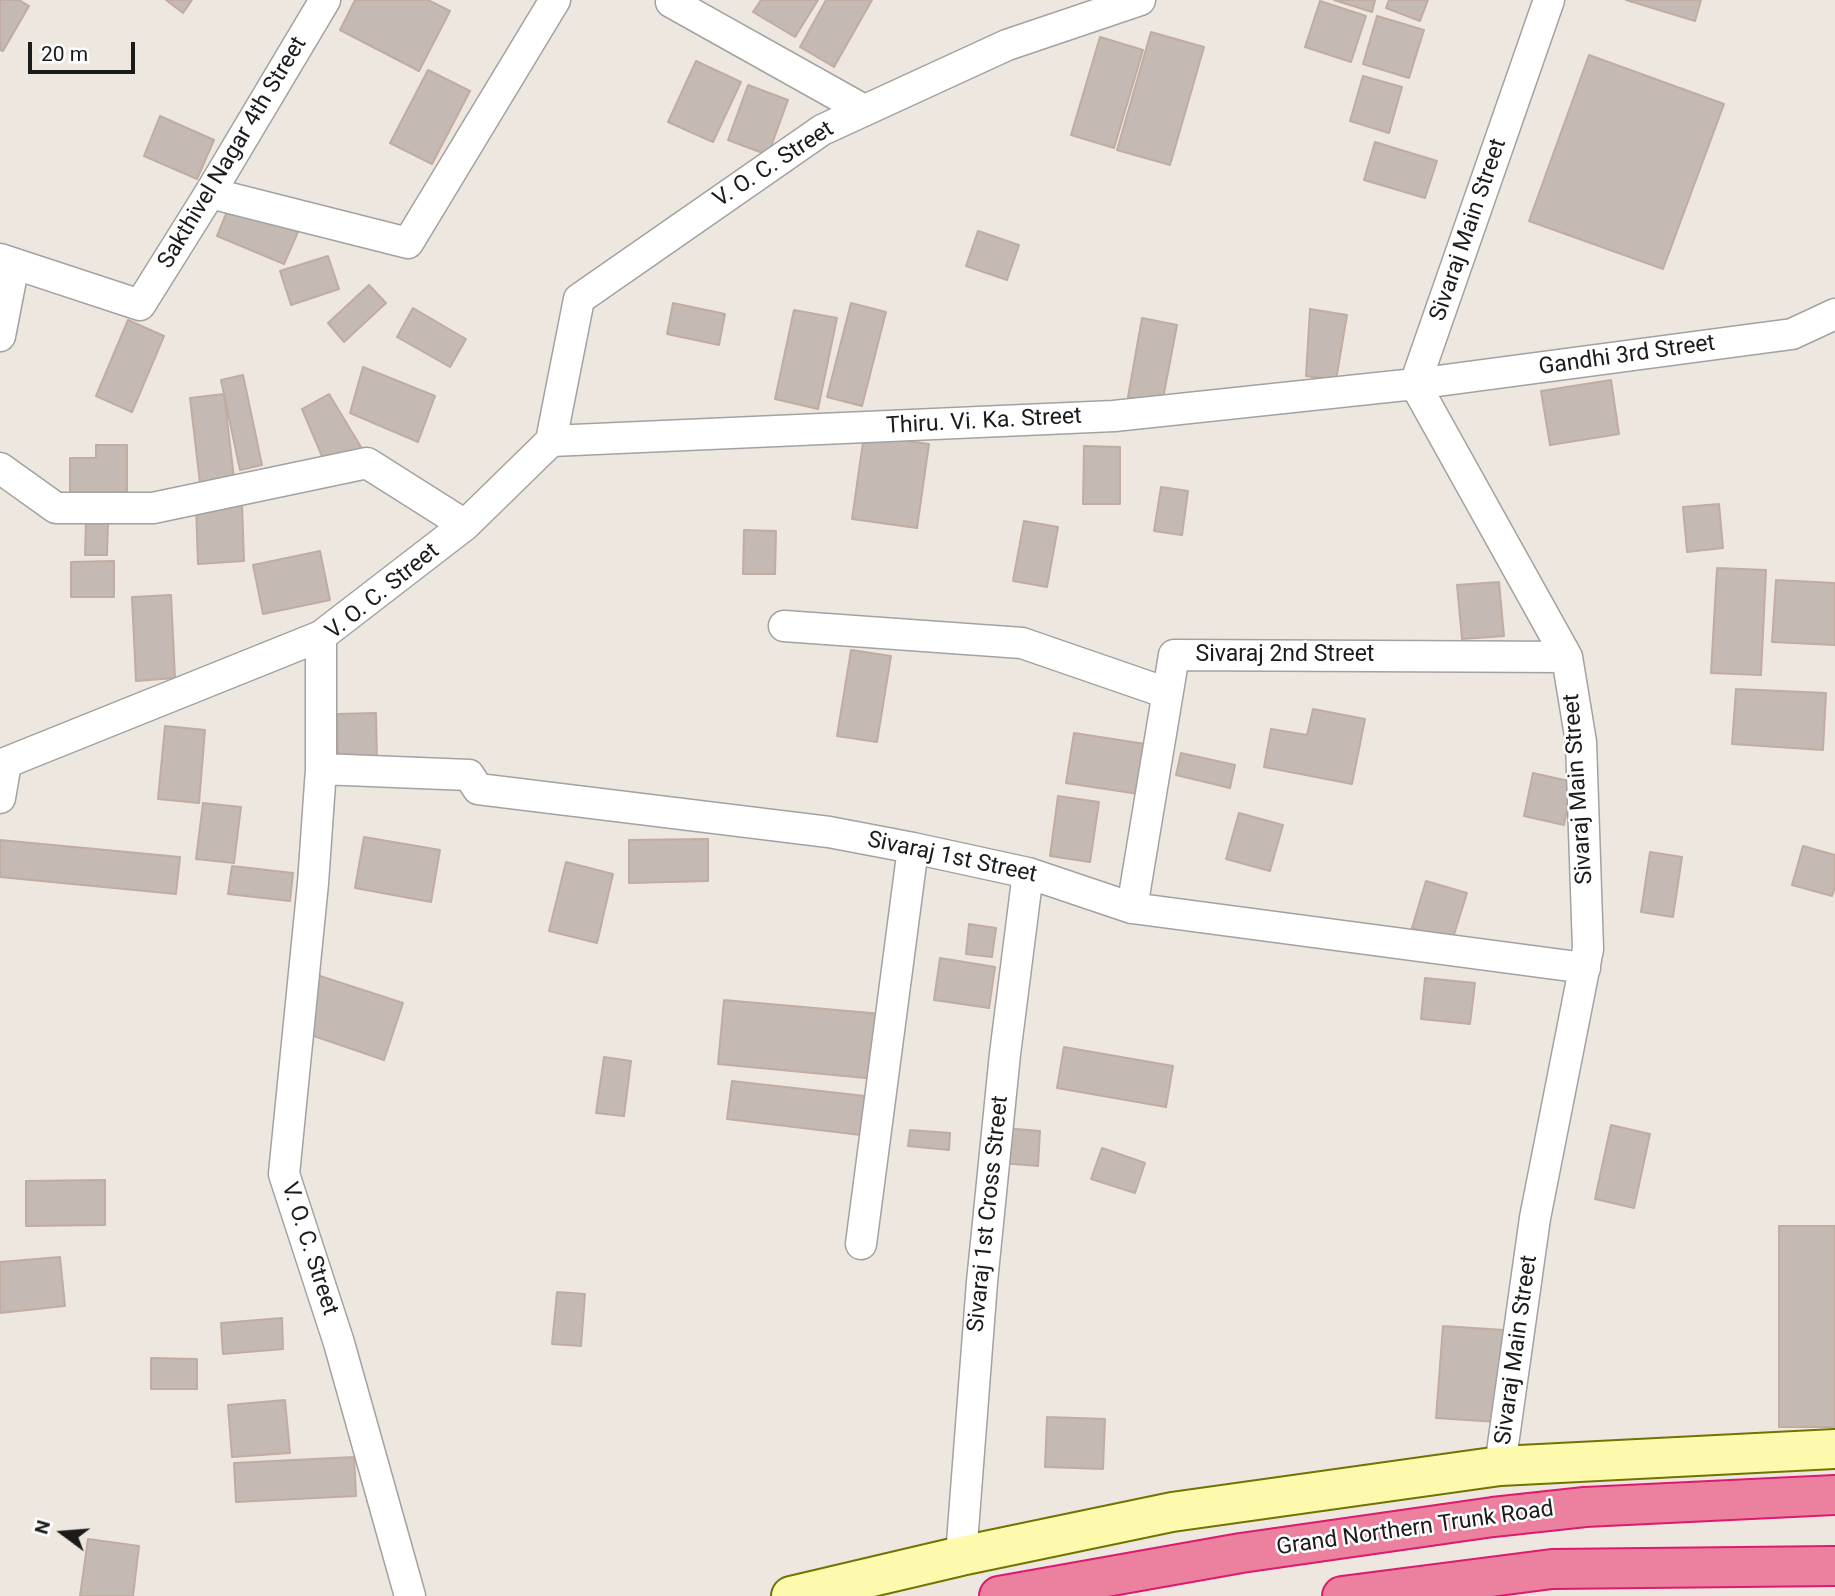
<!DOCTYPE html>
<html>
<head>
<meta charset="utf-8">
<style>
  body { margin:0 }
  #map { position:relative; width:1835px; height:1596px; overflow:hidden; background:#ede7df; font-family:Roboto,sans-serif }
  canvas { display:block }
  .north { position:absolute; left:28px; top:1498px; width:70px; height:70px; -webkit-text-stroke:5px #fff; paint-order:stroke; rotate:286deg; font-size:19px; font-weight:700; line-height:28px; text-align:center; color:#1b1b1b }
  .north::after { content:''; display:block; margin:auto; width:24px; height:32px; background:#1b1b1b; clip-path:polygon(50% 0,100% 100%,50% 72%,0 100%) }
  .scale { position:absolute; left:28px; top:42px; width:107px; height:32px; box-sizing:border-box; border:4px solid #1b1b1b; border-top:0; padding-left:9px; font-size:21px; line-height:24px; white-space:nowrap; color:#1b1b1b; -webkit-text-stroke:5px #fff; paint-order:stroke }
</style>
</head>
<body>
<div id="map">
<canvas width="1835" height="1596"></canvas>
<div class="north">N</div>
<div class="scale">20 m</div>
</div>
<script>
const ctx = document.querySelector('canvas').getContext('2d');
ctx.lineJoin = 'round';
function fillPath(path, color) { ctx.fillStyle = color; ctx.fill(path, 'evenodd'); }
const shape = rows => new Path2D(rows.map(r => 'M' + r).join(''));
function stroke(path, color, width, dash) { ctx.strokeStyle = color; ctx.lineWidth = width; ctx.lineCap = dash ? 'butt' : 'round'; ctx.setLineDash(dash || []); ctx.stroke(path); }
function drawText(font, color, halo, rows, align = 'center') {
  ctx.font = font + ' Roboto,sans-serif'; ctx.lineWidth = 5; ctx.setLineDash([]); ctx.textBaseline = 'middle'; ctx.strokeStyle = halo; ctx.fillStyle = color; for (const [text, x, y, turn = 0] of rows) {
    ctx.save(); ctx.translate(x, y); ctx.rotate((+turn || 0) * Math.PI / 180); ctx.textAlign = isNaN(turn) ? turn : align; if (halo) ctx.strokeText(text, 0, 0); ctx.fillText(text, 0, 0); ctx.restore();
  }
}
const building = shape([
  [0,0,19,0,29,6,3,51,0,50,0,0],
  [166,0,192,0,183,13,166,0],
  [355,0,428,0,450,11,419,71,340,30,355,0],
  [761,0,818,0,795,37,753,12,761,0],
  [826,0,872,0,834,67,800,47,826,0],
  [1334,0,1375,0,1372,12,1334,0],
  [1389,0,1428,0,1420,21,1386,8,1389,0],
  [1626,0,1701,0,1695,21,1626,0],
  [1320,1,1366,16,1351,62,1305,47,1320,1],
  [1377,16,1424,30,1409,78,1363,64,1377,16],
  [1151,32,1204,47,1170,165,1117,150,1151,32],
  [1100,37,1143,50,1114,148,1071,135,1100,37],
  [1589,55,1724,104,1663,269,1529,221,1589,55],
  [696,61,741,82,713,142,668,122,696,61],
  [428,70,470,91,432,164,390,143,428,70],
  [1363,76,1402,87,1389,133,1350,121,1363,76],
  [748,85,788,100,768,155,728,140,748,85],
  [160,116,214,140,197,179,144,156,160,116],
  [1375,142,1437,161,1425,198,1364,180,1375,142],
  [230,204,298,232,284,264,217,236,230,204],
  [978,231,1019,245,1007,280,966,266,978,231],
  [328,256,339,289,291,305,280,271,328,256],
  [369,285,386,303,344,342,328,323,369,285],
  [673,303,725,314,719,345,667,334,673,303],
  [851,303,886,312,862,406,827,397,851,303],
  [413,308,466,339,450,367,397,337,413,308],
  [1310,309,1347,315,1336,380,1306,376,1310,309],
  [794,310,837,318,818,409,775,399,794,310],
  [1142,318,1177,325,1162,404,1128,397,1142,318],
  [128,320,164,336,132,412,96,396,128,320],
  [363,367,435,396,418,442,350,413,363,367],
  [243,375,262,465,240,470,221,380,243,375],
  [1611,380,1619,434,1550,445,1541,391,1611,380],
  [224,394,234,478,200,483,190,398,224,394],
  [329,394,364,452,324,461,302,409,329,394],
  [864,435,929,444,917,528,852,519,864,435],
  [96,445,127,445,127,492,70,492,70,458,96,458,96,445],
  [1084,446,1120,447,1120,504,1083,504,1084,446],
  [1161,487,1188,491,1182,535,1154,531,1161,487],
  [242,503,244,561,198,564,196,505,242,503],
  [1719,504,1723,548,1687,552,1683,507,1719,504],
  [86,520,108,521,107,555,85,555,86,520],
  [1024,521,1058,527,1047,587,1013,581,1024,521],
  [744,530,776,531,775,574,743,574,744,530],
  [320,551,330,600,263,614,253,565,320,551],
  [114,561,114,597,71,597,71,562,114,561],
  [1717,568,1766,570,1761,675,1711,673,1717,568],
  [1776,580,1835,583,1835,645,1772,642,1776,580],
  [1499,582,1504,636,1462,639,1457,585,1499,582],
  [171,595,175,678,136,681,132,597,171,595],
  [851,650,891,656,877,742,837,736,851,650],
  [1736,689,1826,693,1823,750,1732,744,1736,689],
  [1313,709,1365,719,1352,784,1264,767,1271,729,1307,735,1313,709],
  [376,713,377,760,338,760,337,714,376,713],
  [165,726,205,730,199,803,158,799,165,726],
  [1074,733,1152,745,1145,795,1066,783,1074,733],
  [1181,753,1235,765,1230,788,1176,775,1181,753],
  [1533,773,1573,782,1564,825,1524,816,1533,773],
  [1058,796,1099,802,1090,862,1050,856,1058,796],
  [203,803,241,807,234,863,196,859,203,803],
  [1239,813,1283,825,1270,871,1226,859,1239,813],
  [364,837,440,850,431,902,355,888,364,837],
  [708,839,708,881,629,883,629,840,708,839],
  [0,840,180,857,176,894,0,877,0,840],
  [1803,846,1835,855,1835,887,1832,896,1792,885,1803,846],
  [1650,852,1682,857,1673,917,1641,912,1650,852],
  [566,862,613,874,597,943,549,931,566,862],
  [232,866,293,873,290,901,228,894,232,866],
  [1426,881,1467,893,1452,941,1412,928,1426,881],
  [969,924,996,928,992,957,966,954,969,924],
  [940,958,995,967,989,1008,934,1000,940,958],
  [320,976,403,1003,384,1060,302,1032,320,976],
  [1425,978,1475,983,1470,1024,1421,1019,1425,978],
  [724,1000,882,1014,876,1079,718,1064,724,1000],
  [1064,1047,1173,1066,1166,1107,1057,1088,1064,1047],
  [604,1057,631,1061,624,1116,596,1113,604,1057],
  [732,1081,865,1096,861,1135,727,1119,732,1081],
  [1611,1125,1650,1134,1634,1208,1595,1199,1611,1125],
  [1004,1128,1040,1131,1038,1166,1001,1163,1004,1128],
  [910,1130,950,1133,949,1150,908,1146,910,1130],
  [1102,1148,1145,1163,1135,1193,1091,1179,1102,1148],
  [105,1180,105,1225,26,1226,26,1181,105,1180],
  [1779,1226,1835,1226,1835,1427,1779,1427,1779,1226],
  [60,1257,65,1306,0,1313,0,1262,60,1257],
  [557,1292,585,1294,581,1346,552,1344,557,1292],
  [282,1318,283,1349,223,1354,221,1323,282,1318],
  [1443,1326,1504,1330,1498,1422,1436,1418,1443,1326],
  [151,1358,197,1359,197,1389,151,1389,151,1358],
  [285,1400,290,1453,232,1457,228,1405,285,1400],
  [1047,1417,1105,1419,1103,1469,1045,1467,1047,1417],
  [354,1457,356,1496,236,1502,234,1463,354,1457],
  [88,1539,139,1546,133,1596,80,1596,88,1539]
]);
fillPath(building, '#c5b9b3');
stroke(building, '#c0aca1', 2);
const street = shape([
  [671,2,864,110],
  [210,193,408,243,555,0],
  [0,259,140,305,210,193,325,0],
  [0,336,14,264],
  [551,441,1114,416,1415,384,1792,334,1835,314],
  [0,468,56,508,153,508,367,463,465,525],
  [784,626,1022,643,1167,693],
  [0,765,321,636],
  [321,769,469,775,478,789,829,832,913,848,1028,873,1132,908,1585,968],
  [0,798,6,763],
  [1132,908,1174,655,1567,657],
  [861,1244,913,848],
  [1500,1466,1535,1218,1588,949,1581,742,1567,657,1415,384,1549,0],
  [961,1556,982,1282,1005,1054,1028,873],
  [410,1596,339,1343,284,1174,313,883,321,769,321,636,465,525,551,441,579,299,822,130,1007,45,1140,0]
]);
const secondary = shape([
  [791,1596,961,1556,1172,1512,1500,1466,1835,1449]
]);
const highway = shape([
  [999,1596,1241,1553,1493,1517,1585,1507,1835,1495],
  [1342,1596,1552,1569,1835,1566]
]);
stroke(street, '#a2a2a2', 33);
stroke(secondary, '#717400', 42);
stroke(highway, '#de196e', 42);
stroke(street, '#fff', 30);
stroke(secondary, '#fdfaae', 38);
stroke(highway, '#eb819e', 38);
drawText('23px', '#1b1b1b', '#fff', [
  ["Sakthivel Nagar 4th Street",233,153,-59],
  ["V. O. C. Street",774,165,-33],
  ["Sivaraj Main Street",1469,230,-71],
  ["Gandhi 3rd Street",1627,356,-8],
  ["Thiru. Vi. Ka. Street",984,422,-3],
  ["V. O. C. Street",383,592,-39],
  ["Sivaraj 2nd Street",1285,655],
  ["Sivaraj Main Street",1579,789,-94],
  ["Sivaraj 1st Street",952,858,12],
  ["Sivaraj 1st Cross Street",989,1214,-84],
  ["V. O. C. Street",309,1249,72],
  ["Sivaraj Main Street",1517,1350,-82],
  ["Grand Northern Trunk Road",1415,1529,-8]
]);
</script>
</body>
</html>
